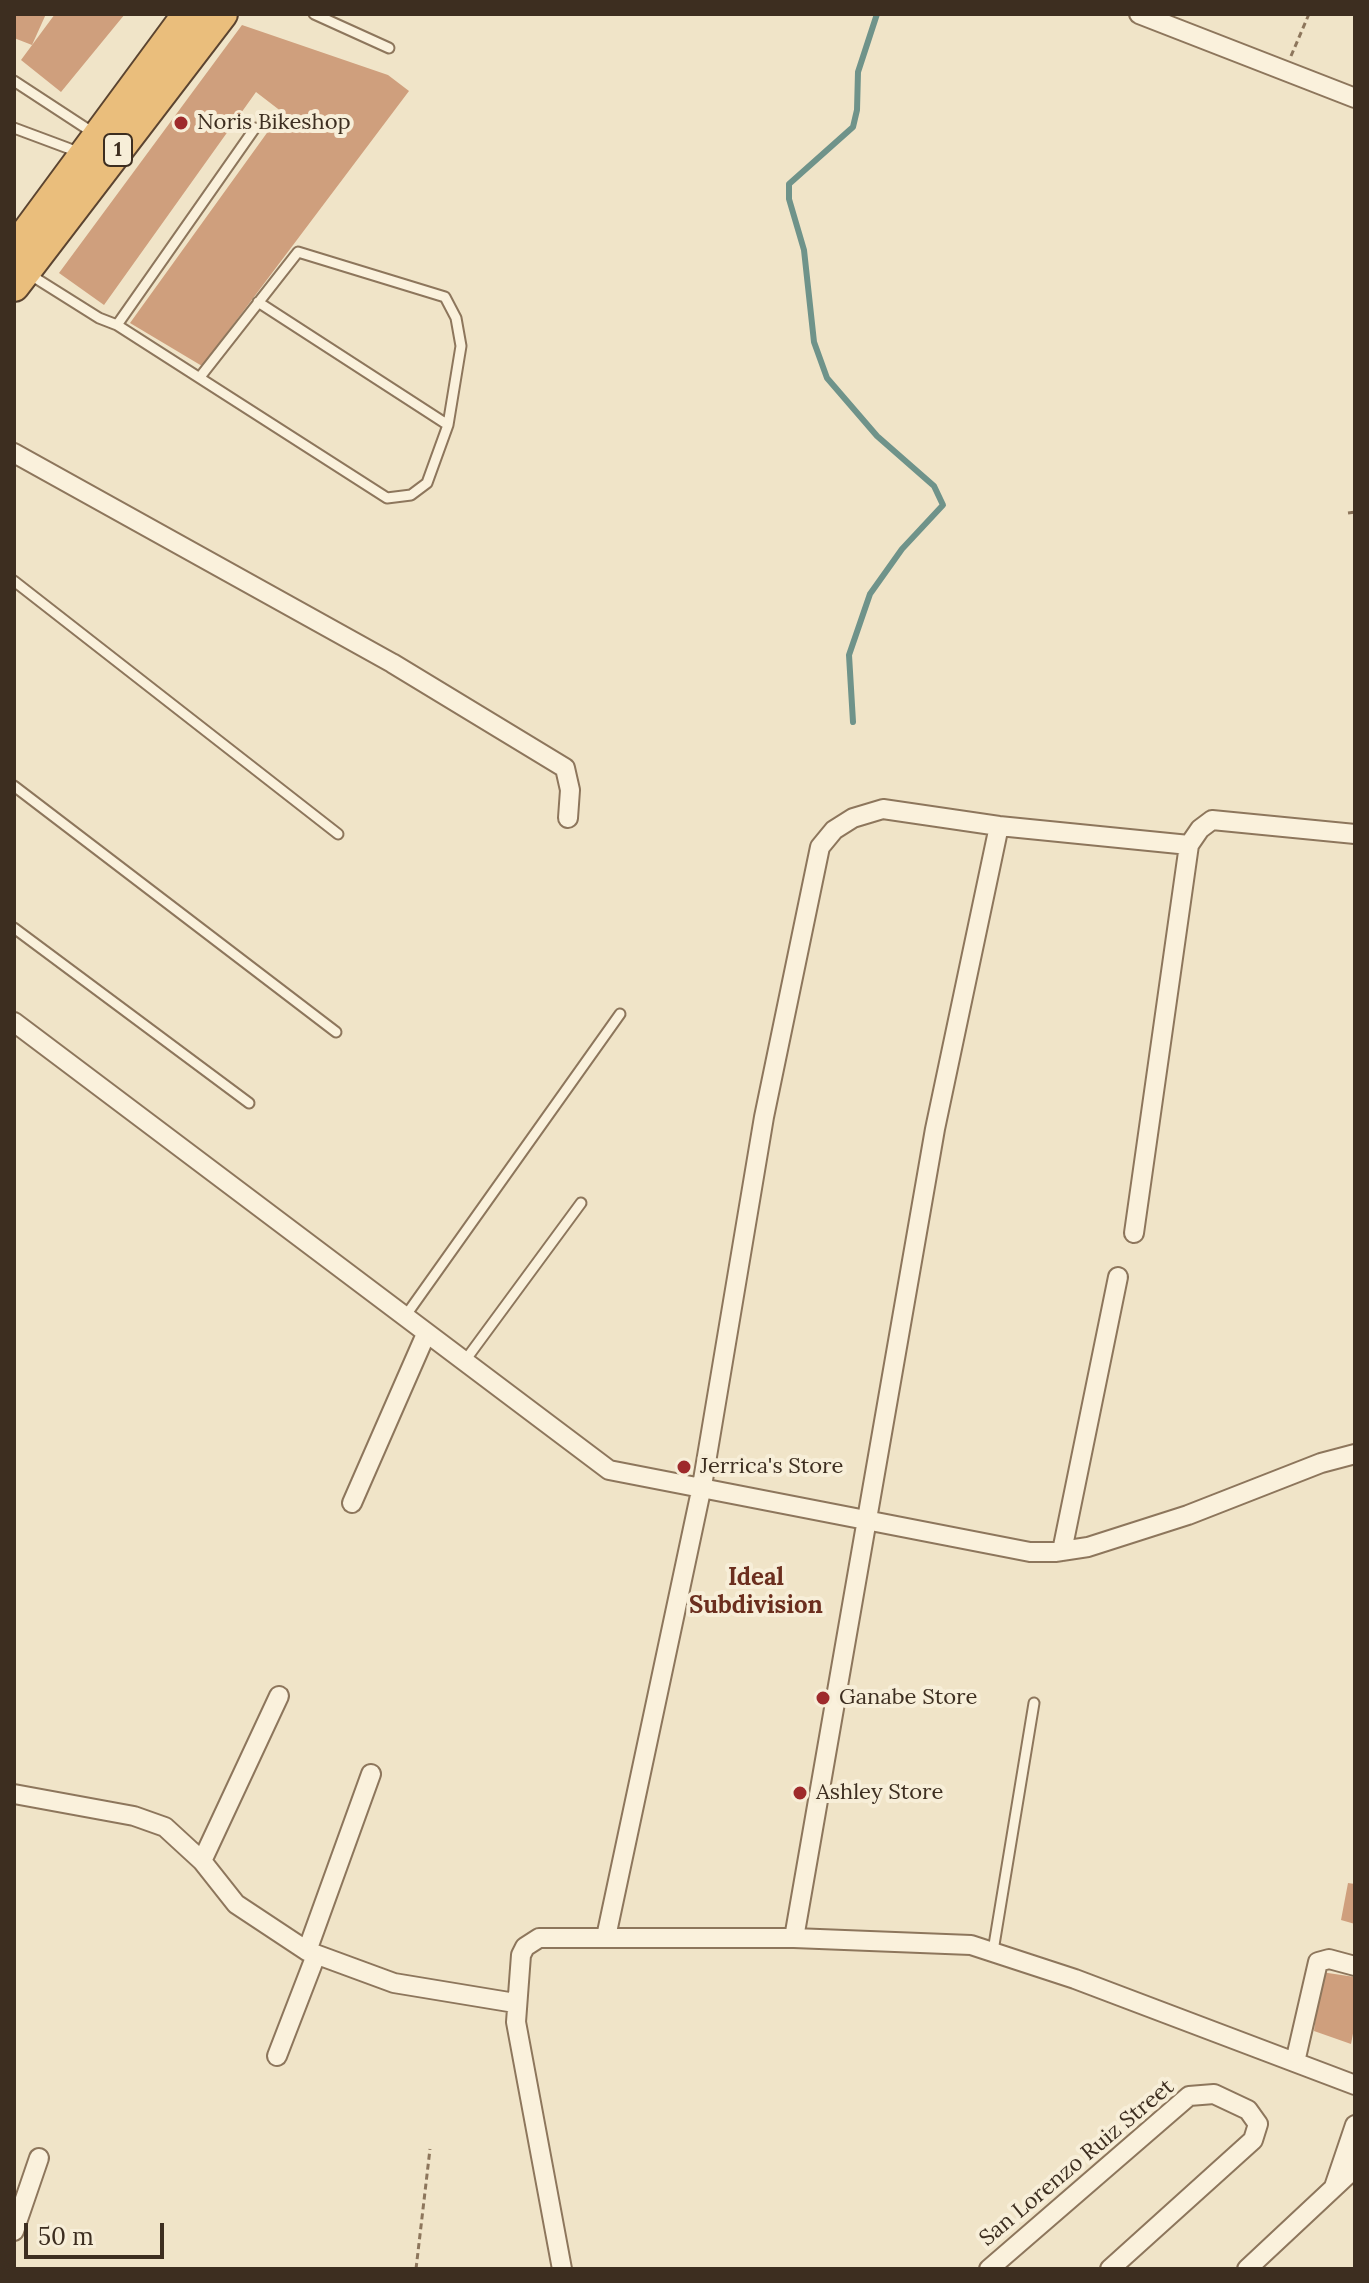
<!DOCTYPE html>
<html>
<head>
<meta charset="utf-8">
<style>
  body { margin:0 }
  #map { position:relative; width:1369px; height:2283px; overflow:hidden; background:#f0e4c8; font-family:Lora,serif }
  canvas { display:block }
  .frame { position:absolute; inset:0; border:16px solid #3d2e20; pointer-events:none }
  .scale { position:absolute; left:24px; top:2223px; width:140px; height:36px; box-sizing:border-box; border:4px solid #3d2e20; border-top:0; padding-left:10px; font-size:24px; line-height:28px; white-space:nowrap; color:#3d2e20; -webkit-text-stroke:6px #f7eed8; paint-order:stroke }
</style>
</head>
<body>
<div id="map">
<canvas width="1369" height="2283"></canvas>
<div class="frame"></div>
<div class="scale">50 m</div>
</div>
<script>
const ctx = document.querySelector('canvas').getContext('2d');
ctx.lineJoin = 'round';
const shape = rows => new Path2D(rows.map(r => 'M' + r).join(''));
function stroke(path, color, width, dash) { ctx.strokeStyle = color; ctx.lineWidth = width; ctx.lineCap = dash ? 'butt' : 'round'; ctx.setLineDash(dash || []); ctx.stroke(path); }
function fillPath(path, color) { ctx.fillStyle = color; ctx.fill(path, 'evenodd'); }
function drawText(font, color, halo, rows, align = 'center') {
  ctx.font = font + ' Lora,serif'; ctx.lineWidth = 8; ctx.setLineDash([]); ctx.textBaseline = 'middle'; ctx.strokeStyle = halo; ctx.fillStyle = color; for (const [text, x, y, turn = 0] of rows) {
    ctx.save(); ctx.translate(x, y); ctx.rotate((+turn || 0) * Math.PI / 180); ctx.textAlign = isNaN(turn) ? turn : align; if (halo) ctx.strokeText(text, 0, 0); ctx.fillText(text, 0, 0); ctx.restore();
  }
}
stroke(shape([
  [853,722,849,655,870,594,902,549,943,505,934,486,877,436,827,378,814,342,804,250,789,199,789,184,853,127,857,110,858,72,877,14]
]), '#6f938a', 6);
fillPath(shape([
  [14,14,46,14,32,45,14,38],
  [55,14,125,14,61,92,21,60],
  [242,25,388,75,409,91,202,366,130,323,282,112,256,92,104,305,59,273],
  [1348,1883,1355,1884,1355,1924,1341,1920],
  [1321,1972,1355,1977,1355,2023,1351,2044,1314,2031]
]), '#cf9f7d');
const service = shape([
  [314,14,389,48],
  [14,81,95,134],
  [14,128,81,153],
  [29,274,99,318,117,325,387,498,411,495,427,483,448,425,461,346,456,318,445,297,298,252,200,377],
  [258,302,448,425],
  [117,325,255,128],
  [14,581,338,834],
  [14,786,336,1032],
  [14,928,249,1103],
  [404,1318,620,1014],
  [464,1362,581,1203],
  [993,1951,1034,1703]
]);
const minor = shape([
  [1139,14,1355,98],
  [14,453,392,663,565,768,570,790,568,818],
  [14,1022,609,1470,1030,1552,1055,1552,1088,1547,1188,1515,1321,1463,1355,1454],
  [1134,1233,1189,845,1200,829,1212,820,1355,834],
  [352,1503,426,1334],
  [1062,1551,1118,1277],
  [14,1794,134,1816,165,1827,202,1861,236,1904,307,1951,394,1983,515,2003],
  [202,1861,279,1696],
  [606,1937,702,1486,764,1117,820,847,834,830,853,818,883,809,999,826,1189,845],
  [794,1938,935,1129,999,826],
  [307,1951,371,1774],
  [277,2056,316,1955],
  [1295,2062,1318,1962,1329,1959,1355,1966],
  [1334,2187,1355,2125],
  [14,2231,39,2158],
  [562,2269,516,2022,521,1955,525,1947,539,1938,794,1938,971,1945,1075,1979,1355,2085],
  [989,2269,1189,2096,1214,2094,1248,2110,1258,2124,1253,2140,1110,2269],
  [1247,2269,1355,2168]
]);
const trunk = shape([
  [14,250,188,14],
  [14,286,222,14]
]);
stroke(service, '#8d765c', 13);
stroke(minor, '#8d765c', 22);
stroke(trunk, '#5b4430', 34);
stroke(shape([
  [1291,56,1309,14],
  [1348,513,1355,512],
  [416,2269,430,2149]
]), '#8d765c', 3, [6, 4]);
stroke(service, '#faf1dc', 9);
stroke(minor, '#faf1dc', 18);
stroke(trunk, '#eabe7c', 30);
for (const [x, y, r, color] of [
  [181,123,8,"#9e2a2b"],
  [684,1467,8,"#9e2a2b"],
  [823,1698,8,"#9e2a2b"],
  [800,1793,8,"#9e2a2b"]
]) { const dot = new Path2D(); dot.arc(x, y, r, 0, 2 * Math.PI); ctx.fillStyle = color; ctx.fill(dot); stroke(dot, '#f7eed8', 3); }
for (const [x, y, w] of [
  [118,150,28]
]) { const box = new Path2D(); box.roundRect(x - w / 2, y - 16, w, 32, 6); ctx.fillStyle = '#f7eed8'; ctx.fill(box); stroke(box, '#3d2e20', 2); }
drawText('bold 20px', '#3d2e20', null, [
  ["1",118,150]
]);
drawText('22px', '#3d2e20', '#f7eed8', [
  ["Noris Bikeshop",197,123],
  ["Jerrica's Store",700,1467],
  ["Ganabe Store",839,1698],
  ["Ashley Store",816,1793]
], 'left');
drawText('22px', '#3d2e20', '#f7eed8', [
  ["San Lorenzo Ruiz Street",1077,2163,-40]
]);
drawText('bold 24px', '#6b2e1e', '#f7eed8', [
  ["Ideal",756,1578],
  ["Subdivision",756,1606]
]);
</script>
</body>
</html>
